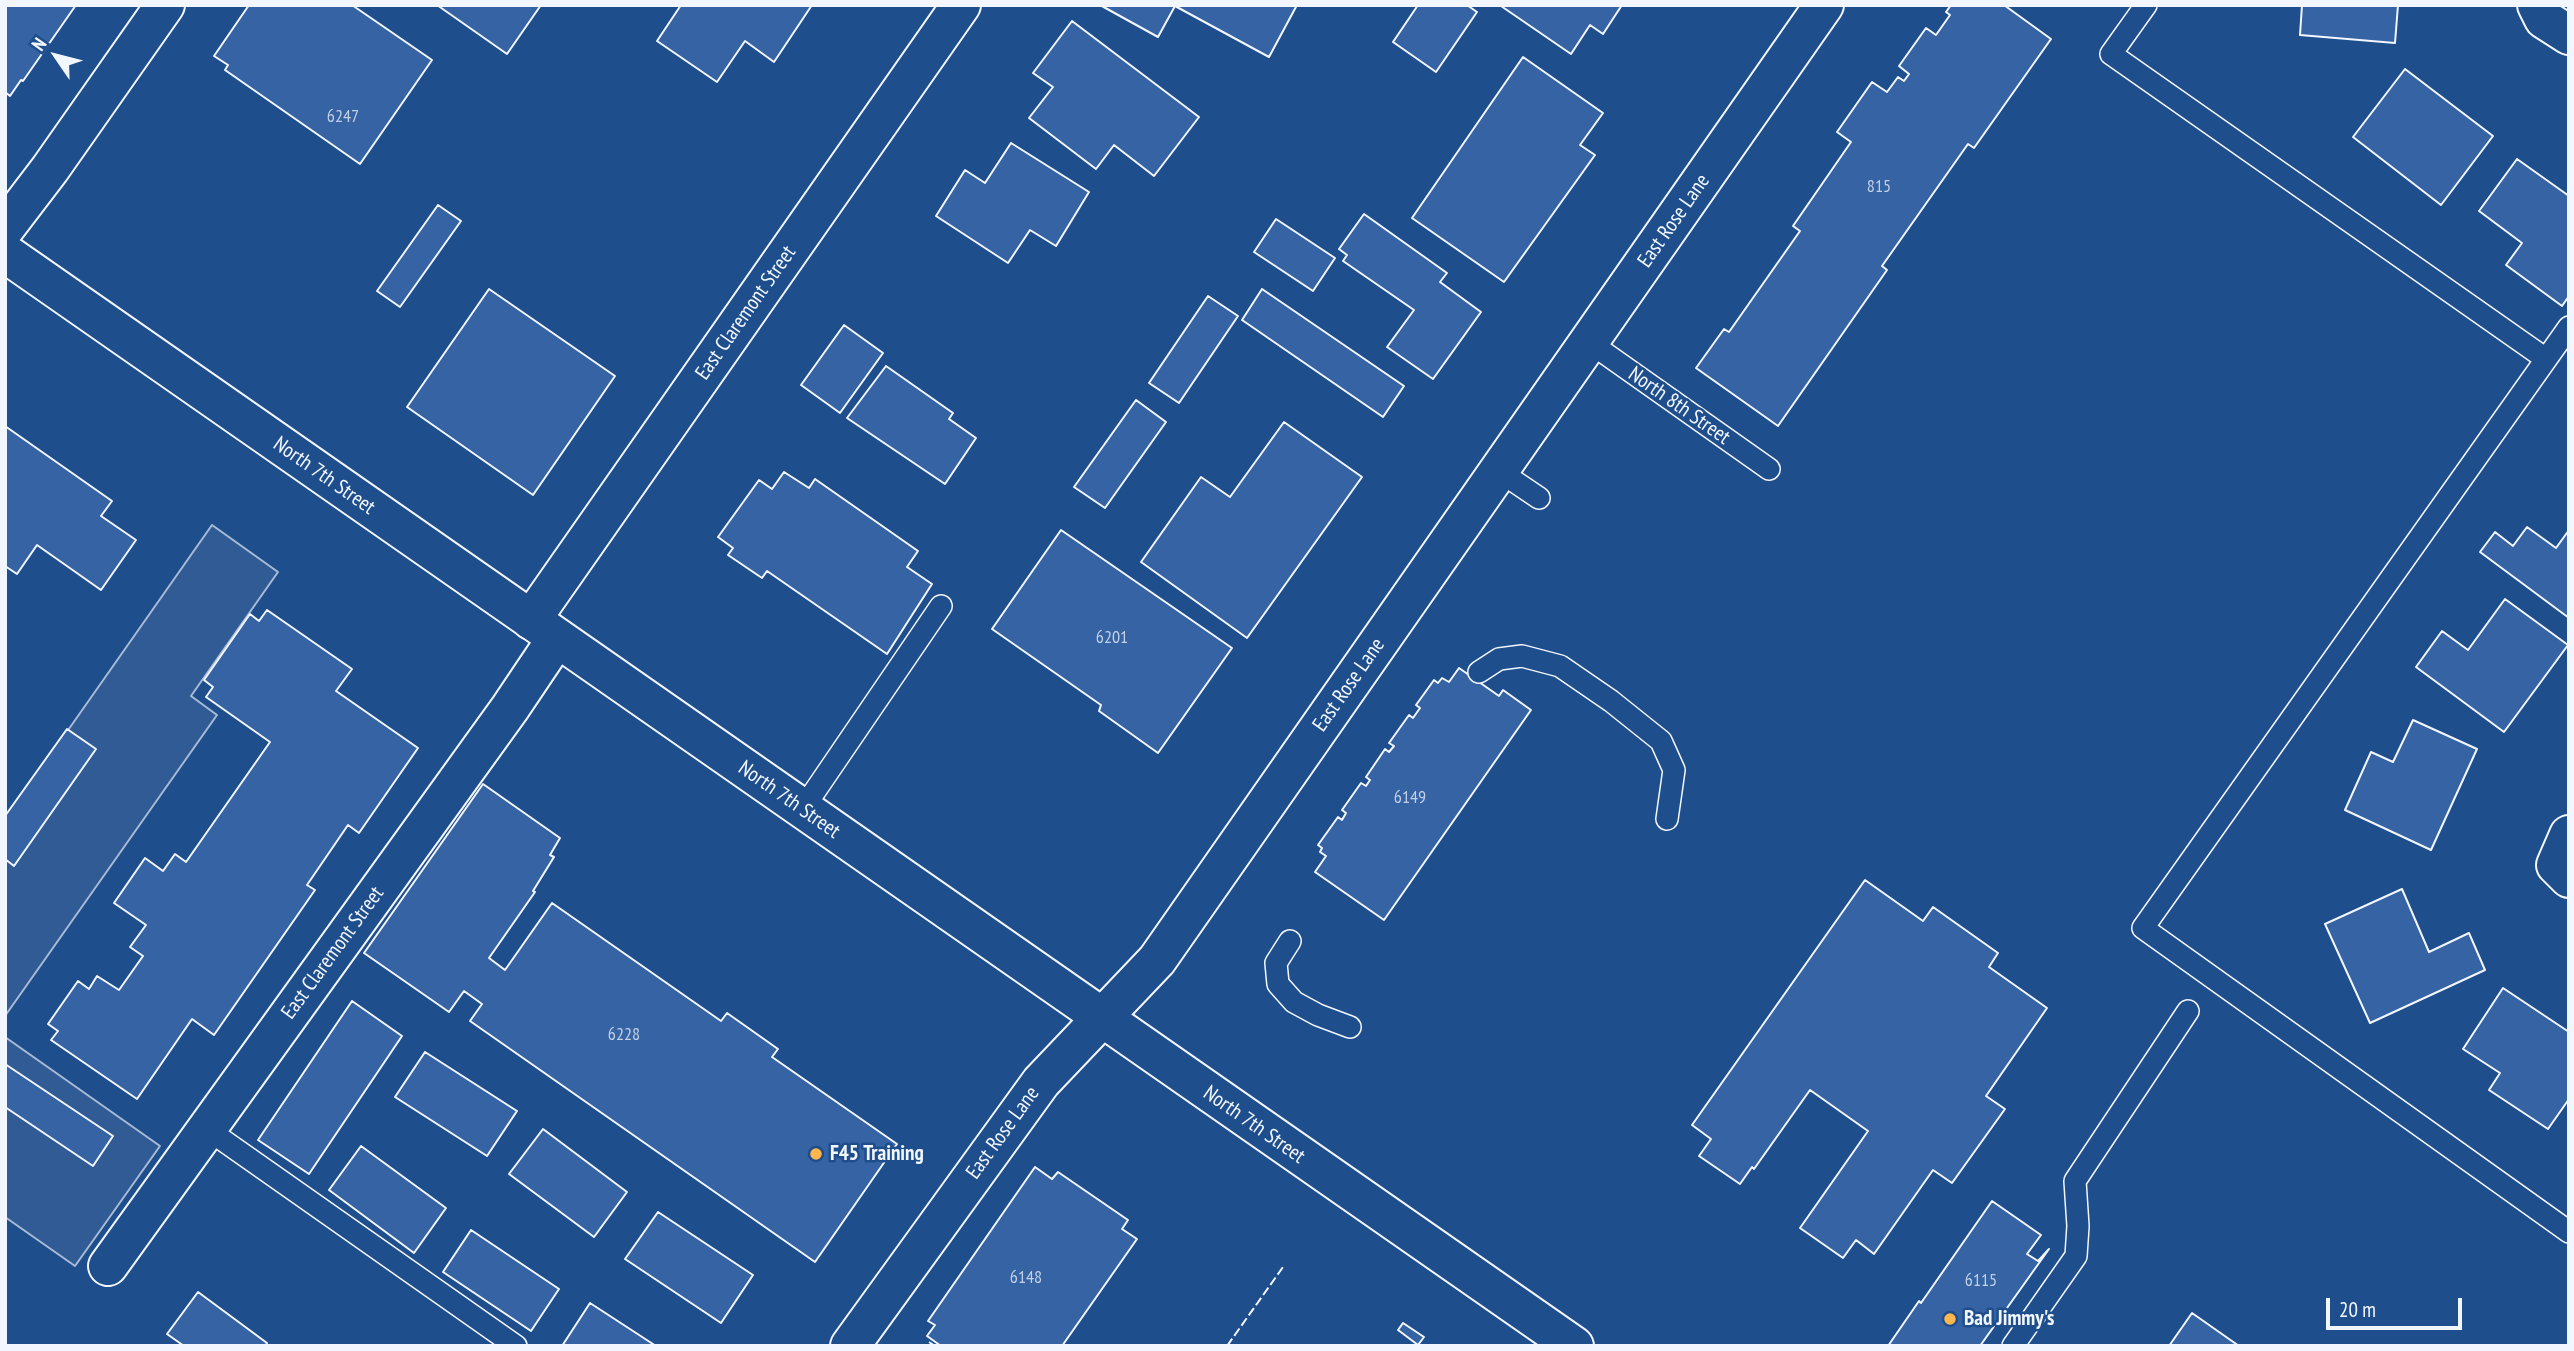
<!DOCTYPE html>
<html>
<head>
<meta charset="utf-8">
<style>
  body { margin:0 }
  #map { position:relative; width:2574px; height:1351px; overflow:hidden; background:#1f4e8c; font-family:"PT Sans Narrow",sans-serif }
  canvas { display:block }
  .frame { position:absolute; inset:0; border:7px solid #f2f6ff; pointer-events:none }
  .north { position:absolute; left:21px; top:21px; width:70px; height:70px; -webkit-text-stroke:5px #1f4e8c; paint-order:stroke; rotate:305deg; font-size:19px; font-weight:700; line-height:28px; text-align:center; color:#f2f6ff }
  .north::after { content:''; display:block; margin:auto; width:24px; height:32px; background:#f2f6ff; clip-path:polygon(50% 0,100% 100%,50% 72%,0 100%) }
  .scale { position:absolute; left:2326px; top:1298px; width:136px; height:32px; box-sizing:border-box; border:4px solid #f2f6ff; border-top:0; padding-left:9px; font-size:21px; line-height:24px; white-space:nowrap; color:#f2f6ff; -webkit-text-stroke:5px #1f4e8c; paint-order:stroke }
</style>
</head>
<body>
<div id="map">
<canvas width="2574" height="1351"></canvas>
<div class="frame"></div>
<div class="north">N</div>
<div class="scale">20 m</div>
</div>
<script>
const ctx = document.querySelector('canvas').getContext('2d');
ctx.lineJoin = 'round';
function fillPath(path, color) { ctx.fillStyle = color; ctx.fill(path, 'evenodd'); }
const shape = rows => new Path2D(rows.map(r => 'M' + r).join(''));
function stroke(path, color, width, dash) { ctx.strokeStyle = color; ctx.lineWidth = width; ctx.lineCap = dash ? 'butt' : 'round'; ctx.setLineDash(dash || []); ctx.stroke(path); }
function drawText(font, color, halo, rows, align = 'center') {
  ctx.font = font + ' "PT Sans Narrow",sans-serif'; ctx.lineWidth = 5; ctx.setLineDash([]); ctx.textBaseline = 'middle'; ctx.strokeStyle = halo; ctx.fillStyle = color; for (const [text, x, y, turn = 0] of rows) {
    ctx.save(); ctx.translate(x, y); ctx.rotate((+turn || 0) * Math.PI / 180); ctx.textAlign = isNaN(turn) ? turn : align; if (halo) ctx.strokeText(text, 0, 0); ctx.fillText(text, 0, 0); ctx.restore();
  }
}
const built = shape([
  [212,525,278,572,191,696,217,715,5,1016,5,820,212,525],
  [5,1037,160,1146,75,1266,5,1217,5,1037]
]);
fillPath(built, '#305b95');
stroke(built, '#a8bbd7', 2);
const building = shape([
  [5,5,76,5,23,81,21,80,10,96,5,92,5,5],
  [249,5,352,5,432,60,360,164,225,70,228,65,214,56,249,5],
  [437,5,541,5,507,54,437,5],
  [681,5,812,5,774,62,745,41,717,82,657,41,681,5],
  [1100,5,1297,5,1269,57,1175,6,1158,37,1100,5],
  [1418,5,1467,5,1477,12,1436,72,1393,42,1418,5],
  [1622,5,1603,34,1590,25,1571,54,1501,6,1622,5],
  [1951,5,2004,5,2051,39,1974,148,1968,144,1882,266,1887,270,1778,426,1696,368,1724,329,1729,332,1800,231,1793,226,1851,142,1837,132,1872,82,1887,92,1898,77,1904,81,1909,74,1899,66,1926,28,1936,35,1950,15,1946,12,1951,5],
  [2302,5,2398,5,2395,43,2300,35,2302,5],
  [1072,21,1199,117,1154,176,1114,145,1096,169,1029,118,1053,87,1033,73,1072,21],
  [1523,57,1603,113,1580,145,1595,155,1504,282,1412,218,1523,57],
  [2405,69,2493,136,2441,205,2353,137,2405,69],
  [1011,143,1089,192,1056,246,1030,230,1008,263,936,216,965,170,985,183,1011,143],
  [2517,159,2569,196,2569,296,2562,306,2506,265,2522,243,2479,211,2517,159],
  [438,205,461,221,400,307,377,291,438,205],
  [1364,214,1447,273,1440,282,1481,312,1433,379,1387,347,1414,310,1343,261,1347,255,1339,249,1364,214],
  [1276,219,1335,258,1313,291,1254,252,1276,219],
  [489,289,615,376,533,495,407,407,489,289],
  [1262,289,1404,386,1383,417,1242,320,1262,289],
  [1208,296,1238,316,1179,403,1149,383,1208,296],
  [844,325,883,353,840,413,801,385,844,325],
  [886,366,953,413,949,419,976,438,945,484,847,418,886,366],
  [1136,400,1166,422,1105,508,1074,487,1136,400],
  [1284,422,1362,477,1247,638,1141,562,1201,477,1230,497,1284,422],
  [5,426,112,501,101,516,136,540,101,590,37,545,17,574,5,566,5,426],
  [784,472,809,488,815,479,918,551,907,567,932,584,887,654,767,571,762,578,728,555,733,548,718,537,759,480,772,489,784,472],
  [2527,527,2556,548,2569,530,2569,618,2480,552,2495,532,2513,546,2527,527],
  [1061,530,1232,648,1158,753,1099,711,1101,705,992,629,1061,530],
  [2505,599,2568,645,2504,732,2416,667,2442,631,2468,650,2505,599],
  [267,610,352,669,336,691,418,748,359,833,348,825,307,885,315,890,214,1035,192,1019,137,1099,51,1040,58,1031,48,1024,78,981,89,989,97,976,119,990,143,956,130,947,146,925,114,903,145,858,163,871,175,854,186,862,270,742,206,697,213,687,204,680,250,614,259,621,267,610],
  [1459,668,1499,696,1503,690,1531,710,1384,920,1315,872,1326,856,1320,852,1322,848,1318,845,1338,817,1342,820,1346,813,1342,810,1361,783,1366,786,1370,780,1366,777,1385,749,1389,752,1394,746,1389,743,1409,715,1413,718,1420,708,1416,705,1434,680,1438,683,1442,678,1449,682,1459,668],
  [2413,720,2477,749,2431,850,2345,810,2371,752,2393,762,2413,720],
  [67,729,96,749,14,866,5,859,5,816,67,729],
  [483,784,560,838,550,855,554,857,533,891,535,892,489,958,505,970,552,903,721,1021,727,1013,778,1049,772,1057,897,1144,815,1262,470,1021,482,1004,464,991,449,1012,364,953,483,784],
  [1865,880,1923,921,1933,907,1998,953,1989,967,2047,1008,1986,1096,2005,1109,1952,1183,1933,1170,1874,1254,1856,1240,1843,1258,1800,1228,1868,1131,1810,1090,1754,1169,1752,1167,1740,1184,1699,1156,1711,1139,1692,1125,1865,880],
  [2402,889,2429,952,2469,933,2485,970,2370,1023,2325,924,2402,889],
  [2503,988,2569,1032,2569,1099,2548,1129,2489,1090,2500,1073,2463,1049,2503,988],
  [352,1001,402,1036,309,1174,258,1140,352,1001],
  [425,1052,517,1111,487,1156,395,1097,425,1052],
  [5,1064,113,1136,93,1166,5,1107,5,1064],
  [543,1129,627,1192,594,1237,509,1174,543,1129],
  [361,1146,446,1208,414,1253,329,1190,361,1146],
  [1035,1167,1052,1179,1058,1172,1128,1220,1122,1229,1137,1239,1062,1346,941,1346,927,1336,935,1325,928,1321,1035,1167],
  [1992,1201,2041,1235,2027,1254,2038,1261,2049,1249,1980,1346,1888,1346,1919,1301,1921,1303,1992,1201],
  [658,1212,753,1275,721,1323,625,1259,658,1212],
  [471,1230,559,1289,531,1331,443,1272,471,1230],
  [198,1292,267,1343,265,1346,184,1346,167,1334,198,1292],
  [590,1303,656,1346,562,1346,590,1303],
  [2192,1313,2239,1346,2169,1346,2192,1313],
  [1403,1323,1424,1337,1418,1345,1398,1330,1403,1323]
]);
fillPath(building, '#3563a3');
stroke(building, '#f2f6ff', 2);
const service = shape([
  [2146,5,2111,54,2546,359],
  [2569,327,2143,928,2569,1232],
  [1589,342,1769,469],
  [1499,471,1539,498],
  [1479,672,1499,659,1522,656,1560,666,1611,701,1661,741,1674,770,1667,819],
  [802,810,941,606],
  [1290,941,1276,963,1278,984,1294,1002,1318,1015,1350,1027],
  [207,1129,516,1346],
  [2013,1346,2076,1256,2078,1226,2075,1181,2188,1011]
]);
const minor = shape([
  [2537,5,2544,19,2569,35],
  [5,228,50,169,165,5],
  [531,620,961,5],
  [2569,835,2556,865,2569,878],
  [108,1266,510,708,557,638],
  [850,1346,1041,1082,1157,960,1824,5]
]);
const primary = shape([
  [5,253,1574,1346]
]);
stroke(service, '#f2f6ff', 24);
stroke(minor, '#f2f6ff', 42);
stroke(primary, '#f2f6ff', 42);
stroke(service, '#1f4e8c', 21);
stroke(minor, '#1f4e8c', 38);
stroke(primary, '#1f4e8c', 38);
stroke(shape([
  [929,1342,935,1346],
  [1227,1346,1283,1267]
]), '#f2f6ff', 2, [9, 3.5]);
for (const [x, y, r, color] of [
  [816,1154,7,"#ffb74d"],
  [1950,1319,7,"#ffb74d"]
]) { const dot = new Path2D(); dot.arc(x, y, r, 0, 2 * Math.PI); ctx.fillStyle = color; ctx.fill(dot); stroke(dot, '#1f4e8c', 2.5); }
drawText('18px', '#c3d1e8', null, [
  ["6247",343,117],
  ["815",1879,187],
  ["6201",1112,638],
  ["6149",1410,798],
  ["6228",624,1035],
  ["6148",1026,1278],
  ["6115",1981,1281]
]);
drawText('21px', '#f2f6ff', '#1f4e8c', [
  ["East Rose Lane",1674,221,-55],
  ["East Claremont Street",746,313,-55],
  ["North 8th Street",1679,406,35],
  ["North 7th Street",324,476,35],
  ["East Rose Lane",1349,685,-55],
  ["North 7th Street",789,800,35],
  ["East Claremont Street",333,953,-54],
  ["North 7th Street",1254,1125,35],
  ["East Rose Lane",1003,1133,-54]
]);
drawText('bold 21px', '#f2f6ff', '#1f4e8c', [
  ["F45 Training",830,1154],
  ["Bad Jimmy's",1964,1319]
], 'left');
</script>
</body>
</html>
